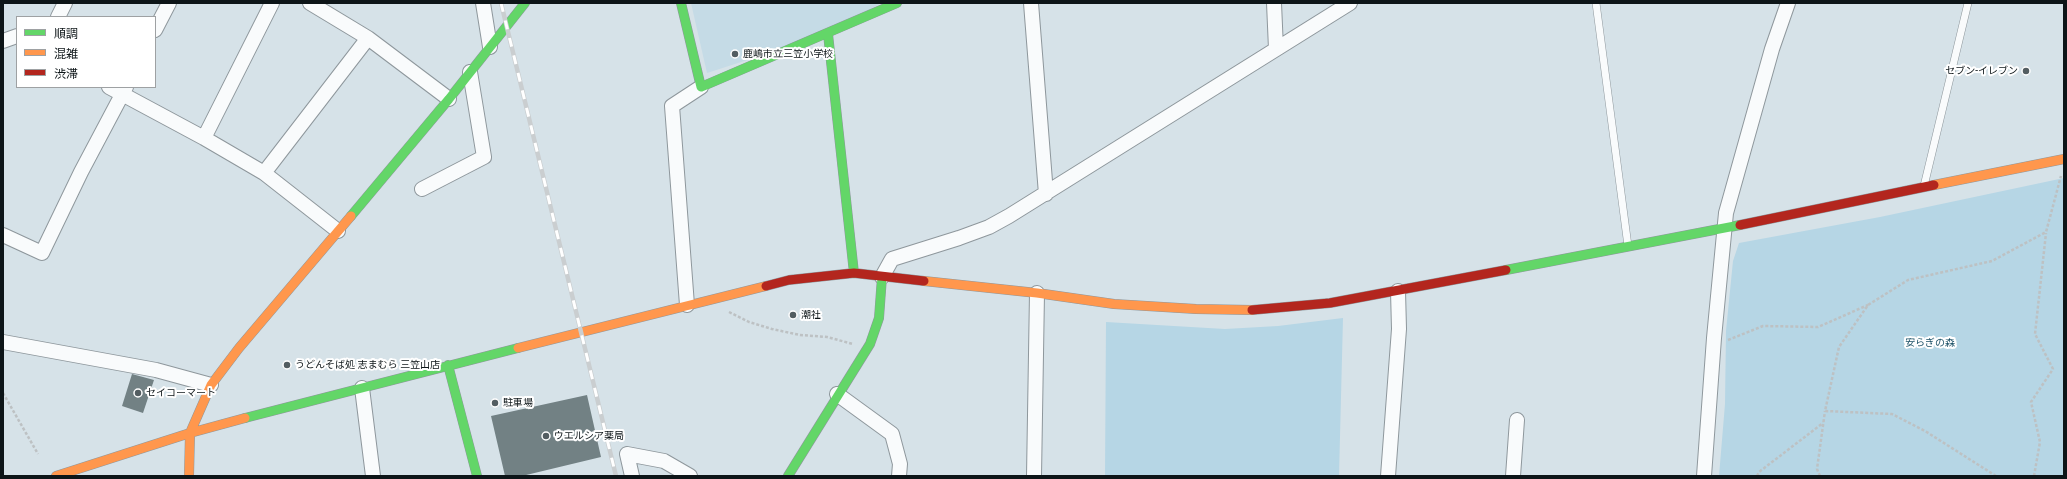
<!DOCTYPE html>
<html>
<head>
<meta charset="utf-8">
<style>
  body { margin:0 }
  #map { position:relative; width:2067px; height:479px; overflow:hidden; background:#d6e2e8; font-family:Roboto,"Noto Sans JP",sans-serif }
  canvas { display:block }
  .frame { position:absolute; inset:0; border:4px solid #0d1518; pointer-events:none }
  .legend { position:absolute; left:16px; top:16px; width:140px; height:72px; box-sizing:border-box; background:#fff; border:1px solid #9ea1a3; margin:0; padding:5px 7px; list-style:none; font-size:12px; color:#0d1518 }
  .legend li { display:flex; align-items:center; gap:8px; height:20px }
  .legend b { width:20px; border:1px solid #9ea1a3 }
</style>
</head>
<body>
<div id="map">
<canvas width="2067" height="479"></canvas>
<div class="frame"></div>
<ul class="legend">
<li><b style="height:5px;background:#63d668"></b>順調</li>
<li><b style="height:5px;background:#ff974d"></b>混雑</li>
<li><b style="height:5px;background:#b3261e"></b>渋滞</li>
</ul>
</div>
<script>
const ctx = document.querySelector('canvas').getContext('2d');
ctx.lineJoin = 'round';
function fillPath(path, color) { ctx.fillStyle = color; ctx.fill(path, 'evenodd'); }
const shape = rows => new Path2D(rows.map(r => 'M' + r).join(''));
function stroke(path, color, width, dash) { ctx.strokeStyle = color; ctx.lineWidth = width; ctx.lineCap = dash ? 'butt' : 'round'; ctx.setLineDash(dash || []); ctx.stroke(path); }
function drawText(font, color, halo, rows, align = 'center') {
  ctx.font = font + ' Roboto,"Noto Sans JP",sans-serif'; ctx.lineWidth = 4; ctx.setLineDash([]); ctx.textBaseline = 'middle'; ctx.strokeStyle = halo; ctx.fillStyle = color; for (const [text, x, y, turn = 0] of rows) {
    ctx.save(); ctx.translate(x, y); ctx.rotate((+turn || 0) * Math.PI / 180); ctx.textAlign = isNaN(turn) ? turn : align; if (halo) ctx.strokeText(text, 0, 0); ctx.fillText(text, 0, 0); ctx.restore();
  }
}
fillPath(shape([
  [691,3,881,3,828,34,707,73]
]), '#c5dbe6');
fillPath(shape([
  [2064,178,2064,476,1719,476,1725,404,1726,331,1733,261,1739,243,1880,217],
  [1343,318,1339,476,1105,476,1106,322,1225,329,1278,326]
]), '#b6d6e5');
fillPath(shape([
  [132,374,154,380,143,413,122,406],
  [587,395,601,457,522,476,505,476,491,416]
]), '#728184');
const lane = shape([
  [1596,3,1628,246],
  [1924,186,1968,3]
]);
const street = shape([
  [310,3,368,38,449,99],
  [483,3,490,47],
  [1031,3,1046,194],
  [1274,3,1276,49],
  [58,17,65,3],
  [155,30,169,3],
  [3,41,17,36],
  [109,87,204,138,264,173,338,231],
  [204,138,272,3],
  [264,173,368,38],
  [422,189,484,157,470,72],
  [3,235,42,253,81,172,126,87],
  [882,277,892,259,959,238,989,227,1009,216,1350,3],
  [687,305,672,106,701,87],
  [3,342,156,370,211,385],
  [362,388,373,476],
  [837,394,892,434,900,464,899,476],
  [632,476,627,454,664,461,690,476],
  [1034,476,1037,293],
  [1388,476,1399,329,1398,291],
  [1513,476,1517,420],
  [1704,476,1714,338,1726,213,1772,49,1788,3]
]);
const fast = shape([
  [681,3,701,87,897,3],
  [828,34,854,273],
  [351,216,449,99,525,3],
  [1506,270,1740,225],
  [448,365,477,476],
  [245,418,518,348],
  [788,476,870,344,879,318,882,277]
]);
const slow = shape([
  [1934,185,2064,159],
  [924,281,1037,293,1114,304,1196,309,1252,310],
  [518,348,766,286],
  [56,476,190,433,245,418],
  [189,476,190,433,211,385,239,348,351,216]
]);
const jam = shape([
  [1740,225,1934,185],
  [766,286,789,280,854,273,924,281],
  [1252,310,1330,303,1506,270]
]);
stroke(lane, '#8e979c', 8);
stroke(street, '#8e979c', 16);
stroke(fast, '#8e979c', 10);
stroke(slow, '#8e979c', 10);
stroke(jam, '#8e979c', 10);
stroke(shape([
  [729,312,749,322,772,329,800,335,827,337,853,344],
  [1728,340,1763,326,1818,327,1868,305],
  [3,393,38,454],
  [1757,476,1759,472,1823,423],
  [1820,476,1817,469,1825,411],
  [1996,476,1925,431,1892,414,1825,411,1839,347,1868,305,1908,280,1992,261,2046,232,2061,176],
  [2034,476,2040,442,2031,402,2053,369,2035,334,2046,233]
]), '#bdc1c3', 2.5, [3, 2]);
stroke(lane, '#f9fbfc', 7);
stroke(street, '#f9fbfc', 14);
stroke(fast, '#63d668', 9);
stroke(slow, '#ff974d', 9);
stroke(jam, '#b3261e', 9);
const rail = shape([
  [501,3,616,476]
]);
stroke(rail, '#caced0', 4.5);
stroke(rail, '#fff', 3, [9]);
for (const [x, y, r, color] of [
  [735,54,4,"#535d61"],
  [2026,71,4,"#535d61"],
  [793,315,4,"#535d61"],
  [287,365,4,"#535d61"],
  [138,393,4,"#535d61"],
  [495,403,4,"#535d61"],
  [546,436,4,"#535d61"]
]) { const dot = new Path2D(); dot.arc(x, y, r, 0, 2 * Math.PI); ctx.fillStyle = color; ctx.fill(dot); stroke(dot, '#fff', 1.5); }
drawText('10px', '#0d1518', '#fff', [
  ["鹿嶋市立三笠小学校",743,54],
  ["セブン-イレブン",2018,71,"right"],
  ["潮社",801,315],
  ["うどんそば処 志まむら 三笠山店",295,365],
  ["セイコーマート",146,393],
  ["駐車場",503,403],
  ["ウエルシア薬局",554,436]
], 'left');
drawText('10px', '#1b5066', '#fff', [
  ["安らぎの森",1930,343]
]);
</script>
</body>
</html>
